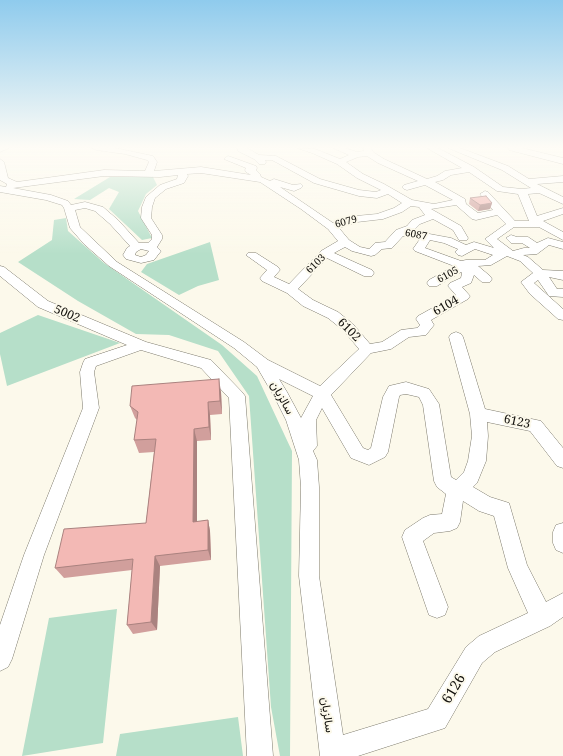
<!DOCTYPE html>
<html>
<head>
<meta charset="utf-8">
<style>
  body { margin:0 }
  canvas { display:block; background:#fcf9eb }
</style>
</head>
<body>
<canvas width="563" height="756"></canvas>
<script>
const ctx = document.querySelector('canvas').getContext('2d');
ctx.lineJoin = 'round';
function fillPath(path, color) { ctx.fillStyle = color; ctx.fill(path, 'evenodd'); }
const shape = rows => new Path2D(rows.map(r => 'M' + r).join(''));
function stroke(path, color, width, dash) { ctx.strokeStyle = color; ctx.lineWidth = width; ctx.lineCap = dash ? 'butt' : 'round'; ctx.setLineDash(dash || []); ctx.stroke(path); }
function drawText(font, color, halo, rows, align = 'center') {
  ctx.font = font + ' "Noto Serif",Vazirmatn,serif'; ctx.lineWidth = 4; ctx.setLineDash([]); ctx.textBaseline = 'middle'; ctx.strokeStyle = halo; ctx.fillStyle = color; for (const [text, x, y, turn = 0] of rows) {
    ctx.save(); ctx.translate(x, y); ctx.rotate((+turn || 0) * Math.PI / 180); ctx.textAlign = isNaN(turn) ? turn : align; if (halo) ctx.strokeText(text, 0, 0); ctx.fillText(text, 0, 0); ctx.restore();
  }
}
fillPath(shape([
  [110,177,153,177,157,185,146,194,138,211,152,238,142,240,109,209,119,192,109,188,90,200,74,199],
  [66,218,68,231,104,263,222,345,257,376,292,451,290,756,280,756,271,707,249,396,218,351,169,335,136,334,78,301,18,262,52,240,54,220],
  [210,242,219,280,198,286,179,295,141,272,147,264],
  [38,315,120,343,7,386,0,354,0,333],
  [117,609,103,743,22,756,49,618],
  [238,717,243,756,116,756,120,734]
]), '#b6dfc9');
const minor = shape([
  [0,148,9,148,0,152,0,148],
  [92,148,115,148,153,156,157,162,154,171,201,167,251,175,246,172,245,170,246,168,224,159,228,156,231,157,256,166,257,168,256,170,260,174,261,177,270,181,274,179,293,185,301,184,303,186,301,188,294,191,280,187,333,223,356,216,377,214,394,208,402,203,388,194,377,198,359,196,314,183,272,160,265,160,266,162,265,164,259,164,254,159,238,151,237,148,247,148,259,155,276,156,320,179,359,190,376,192,381,190,357,178,337,164,312,153,297,148,315,149,340,159,349,155,333,148,345,148,357,152,364,151,363,148,371,148,373,152,384,159,427,179,437,176,445,171,462,168,427,148,438,148,474,167,503,187,522,189,531,188,502,170,448,148,460,148,508,166,529,179,563,176,563,182,537,184,563,197,563,204,539,193,528,194,537,216,563,208,563,214,543,221,563,232,563,240,539,227,514,227,497,239,513,251,524,248,530,248,522,243,511,243,506,238,511,235,517,237,528,237,537,243,548,238,563,242,563,249,549,245,537,254,523,255,528,257,543,270,563,271,563,280,549,277,557,289,563,289,563,297,549,296,538,280,534,283,563,309,563,320,558,319,530,294,521,282,533,273,520,261,507,256,491,265,478,266,490,276,492,279,490,282,482,282,474,275,471,283,462,287,470,296,468,299,431,320,434,325,426,335,409,337,391,349,371,353,331,395,363,448,368,450,371,448,383,397,389,386,406,382,429,389,439,404,451,477,456,480,464,472,468,461,472,436,470,414,449,337,451,334,456,332,461,334,463,337,485,409,541,421,563,448,563,468,557,466,530,431,487,422,488,436,486,461,477,483,473,487,490,497,509,503,527,565,546,602,563,593,563,617,550,626,495,652,482,663,445,728,358,756,320,756,299,576,301,487,299,460,286,420,275,398,257,367,234,348,109,266,84,244,70,228,64,208,62,205,46,200,0,192,0,186,6,187,7,184,0,180,0,159,4,162,8,178,17,182,104,170,145,171,149,162,147,160,125,154,96,150,92,148],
  [367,156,378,163,418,181,404,185,402,187,404,189,407,190,425,185,453,200,434,204,412,200,384,184,363,174,346,162,358,157,367,156],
  [469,172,497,191,518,194,529,221,515,221,488,192,485,191,480,194,493,210,478,213,466,204,465,199,435,182,443,180,451,175,469,172],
  [201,173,260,182,301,209,328,229,338,241,321,251,289,284,274,277,280,270,278,267,256,253,248,253,246,255,267,270,260,278,262,281,287,293,303,306,328,318,343,330,359,349,320,386,268,360,244,342,117,262,80,227,75,210,85,208,95,211,110,224,130,246,127,248,123,255,126,259,141,263,154,260,161,251,157,247,162,239,162,235,151,218,152,207,155,198,166,189,184,183,188,176,187,174,201,173],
  [178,175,177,179,160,185,146,197,142,207,141,218,152,235,152,239,148,243,139,243,118,220,103,207,85,202,71,205,68,201,51,195,13,188,104,176,160,177,178,175],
  [456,205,472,219,476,220,497,215,506,224,485,239,494,248,474,242,466,245,451,238,413,231,420,224,433,219,453,230,459,240,467,240,468,238,461,226,431,209,456,205],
  [411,206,419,207,425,215,412,220,407,226,396,230,385,242,375,243,369,249,360,247,349,240,339,228,357,222,383,219,402,212,411,206],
  [403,236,420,239,413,249,415,251,454,266,429,280,427,283,429,286,437,286,461,272,462,273,461,278,450,283,448,286,456,295,418,316,416,319,420,325,417,328,401,330,382,342,370,344,353,324,338,312,313,300,298,289,327,258,364,276,372,276,374,273,372,270,334,253,345,247,352,251,371,256,375,255,382,249,392,248,403,236],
  [430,240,444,243,458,249,455,252,458,255,462,256,475,249,493,255,485,260,466,260,461,261,425,248,430,240],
  [141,249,149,251,146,255,141,257,135,255,136,252,141,249],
  [279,379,313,396,301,418,287,392,279,379],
  [406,394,419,397,423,405,434,481,437,487,446,494,442,514,430,515,423,518,405,530,402,537,429,615,437,618,445,615,448,607,423,541,434,533,450,531,457,528,460,522,463,501,479,511,494,516,508,568,528,613,479,636,466,647,428,709,343,735,319,576,319,487,317,460,313,451,317,446,316,420,322,408,351,458,369,465,385,457,388,452,399,397,400,395,406,394],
  [508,148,522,148,563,158,563,164,509,150,508,148],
  [0,266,4,267,48,301,146,342,211,360,242,392,245,396,273,756,247,756,229,398,201,368,141,350,96,366,94,372,99,408,44,555,12,659,8,667,0,671,0,625,24,555,83,408,80,372,83,363,85,359,127,345,38,307,0,276,0,266],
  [563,523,563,553,556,550,553,543,553,532,556,525,563,523]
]);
stroke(minor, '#7e7b6e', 1);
fillPath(minor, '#fff');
fillPath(shape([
  [470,198,492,203,490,209,478,211,469,204],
  [221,392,222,414,210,415,211,440,197,441,197,522,208,520,210,531,211,560,160,566,157,630,133,634,127,625,132,570,64,578,55,568,146,523,154,452,139,453,134,440,137,420,135,418,130,406]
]), '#d19f9c');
fillPath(shape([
  [492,203,490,209,478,211,480,205],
  [219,379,221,392,222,414,220,401],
  [208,402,210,415,211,440,209,427],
  [194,429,197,441,197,533,193,522],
  [208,520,210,531,211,560,208,550],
  [155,556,160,566,157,630,151,622]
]), '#aa827f');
const building = shape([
  [486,196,492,203,480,205,470,198,486,196],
  [219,379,220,401,208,402,209,427,194,429,193,522,208,520,208,550,155,556,151,622,127,625,133,559,55,568,64,529,146,523,156,439,134,440,138,412,130,406,132,386,219,379]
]);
fillPath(building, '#f3b9b5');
stroke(building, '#aa827f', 1);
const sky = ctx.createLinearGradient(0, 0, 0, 254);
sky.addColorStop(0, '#8fcbed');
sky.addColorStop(0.58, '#fefcf6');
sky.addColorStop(1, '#fefcf600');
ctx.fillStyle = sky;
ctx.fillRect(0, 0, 563, 254);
drawText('10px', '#12100c', '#fcf9eb', [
  ["6079",346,222,-15],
  ["6087",416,235,10],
  ["6103",316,264,-45],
  ["6105",448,275,-29]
]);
drawText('12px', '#12100c', '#fcf9eb', [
  ["6104",446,306,-30],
  ["5002",67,314,23],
  ["6102",349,330,45],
  ["سالزيان",282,398,61],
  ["6123",517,422,12],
  ["سالزيان",327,715,82]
]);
drawText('14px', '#12100c', '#fcf9eb', [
  ["6126",454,689,-59]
]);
</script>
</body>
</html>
